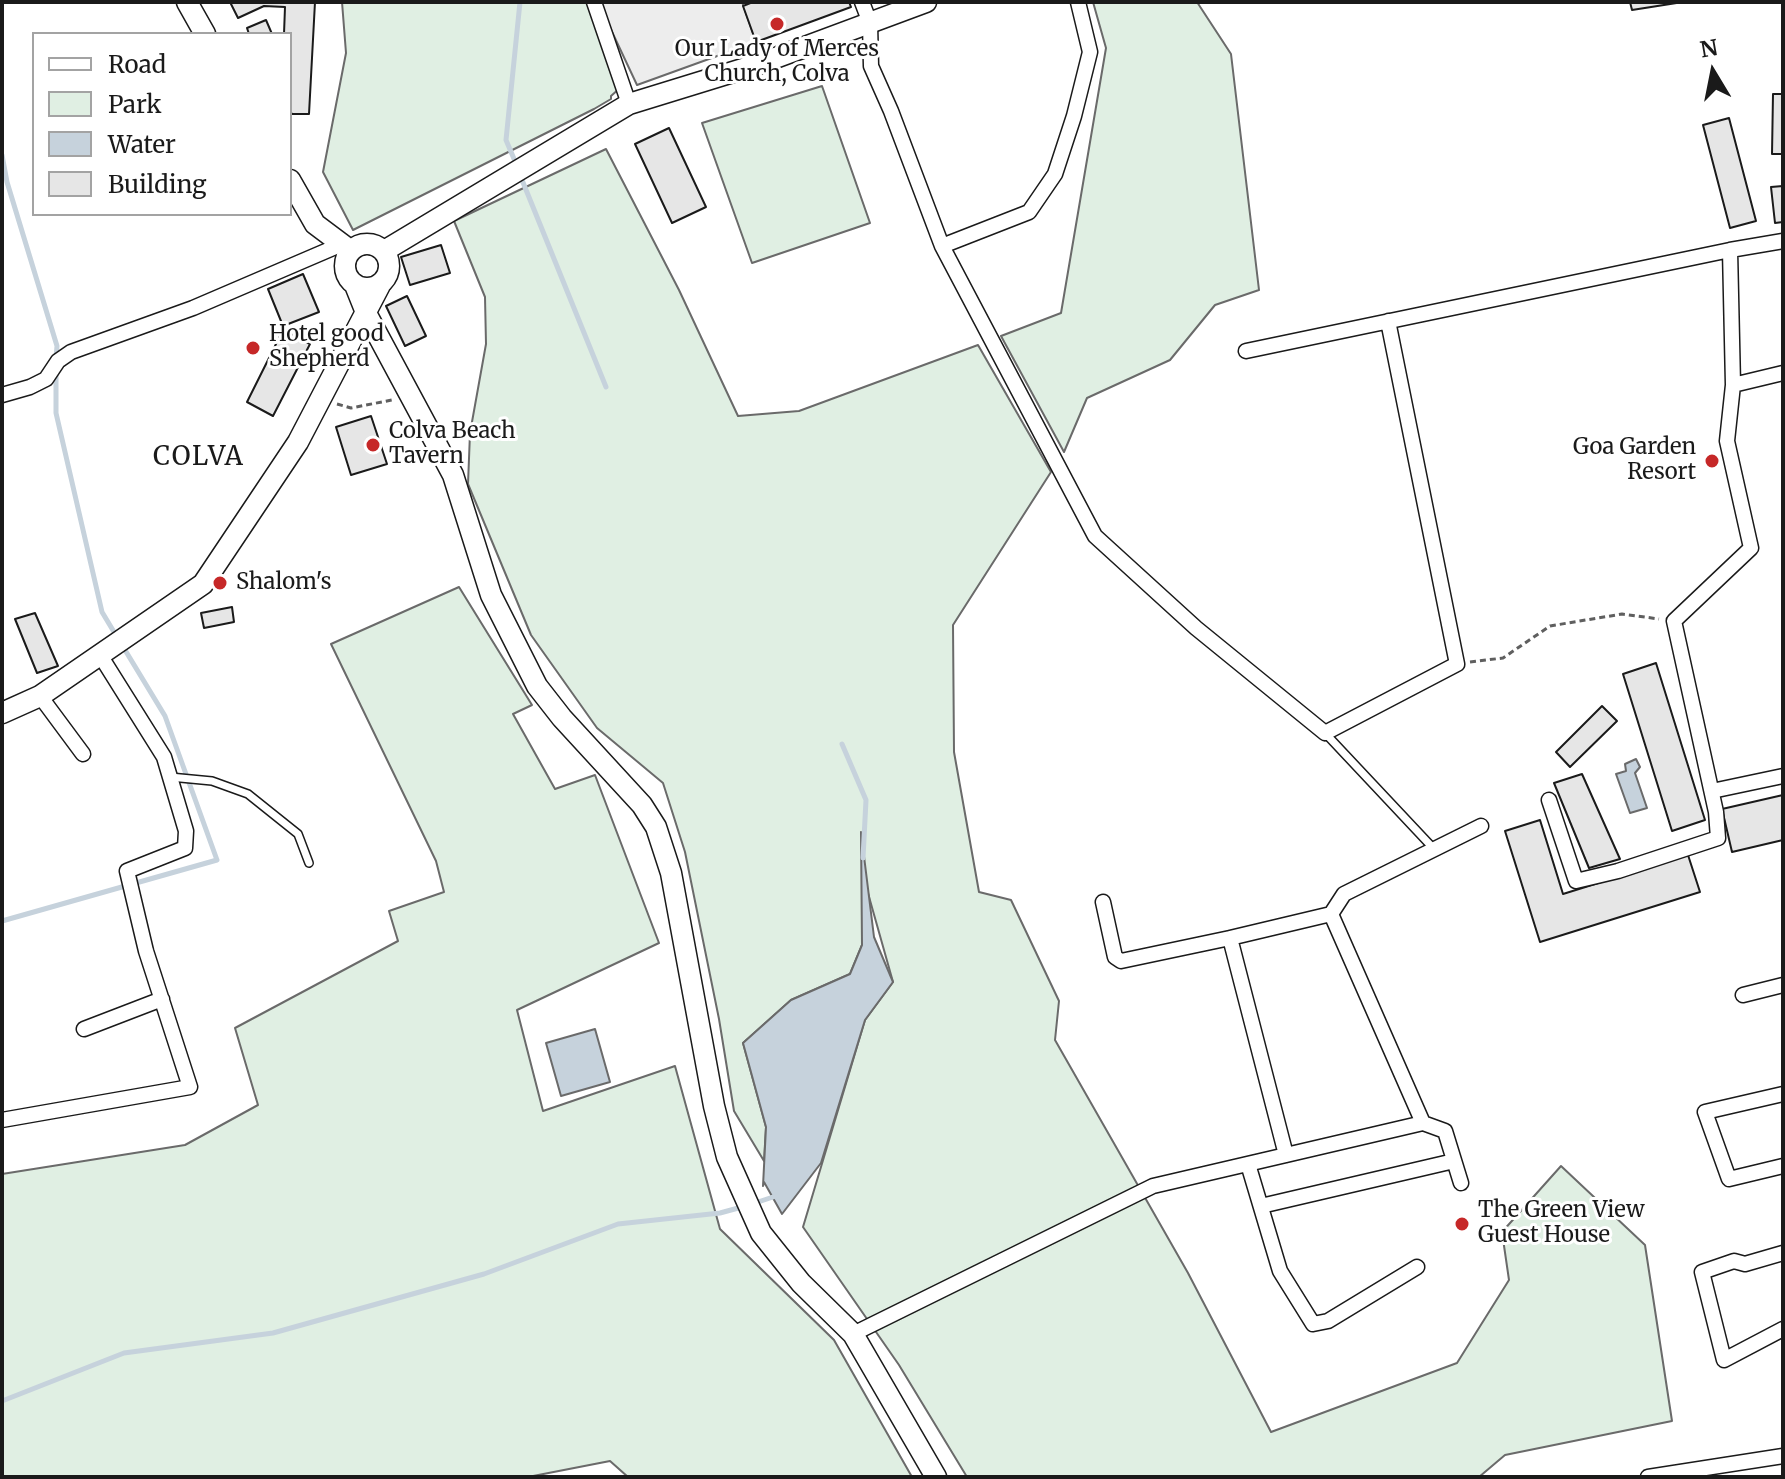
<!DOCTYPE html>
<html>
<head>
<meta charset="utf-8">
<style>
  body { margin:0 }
  #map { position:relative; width:1785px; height:1479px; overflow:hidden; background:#fff; font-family:Merriweather,serif }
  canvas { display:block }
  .frame { position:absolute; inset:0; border:4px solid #1a1a1a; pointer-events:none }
  .legend { position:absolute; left:32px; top:32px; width:260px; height:184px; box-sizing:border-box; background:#fff; border:2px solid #a3a3a3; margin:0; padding:10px 14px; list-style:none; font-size:24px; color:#1a1a1a }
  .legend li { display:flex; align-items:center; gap:16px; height:40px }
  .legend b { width:40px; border:2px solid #a3a3a3 }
  .north { position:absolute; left:1673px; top:32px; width:80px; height:80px; -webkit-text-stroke:6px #fff; paint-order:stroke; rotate:350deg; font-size:22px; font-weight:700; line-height:32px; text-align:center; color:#1a1a1a }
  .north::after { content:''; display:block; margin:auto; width:28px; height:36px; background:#1a1a1a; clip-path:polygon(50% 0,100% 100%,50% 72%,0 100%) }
</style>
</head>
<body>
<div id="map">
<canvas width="1785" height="1479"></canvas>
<div class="frame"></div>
<ul class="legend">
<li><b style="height:10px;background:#fff"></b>Road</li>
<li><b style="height:22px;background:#e0efe3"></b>Park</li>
<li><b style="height:22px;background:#c6d2dc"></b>Water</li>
<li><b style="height:22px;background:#e6e6e6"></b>Building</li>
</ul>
<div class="north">N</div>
</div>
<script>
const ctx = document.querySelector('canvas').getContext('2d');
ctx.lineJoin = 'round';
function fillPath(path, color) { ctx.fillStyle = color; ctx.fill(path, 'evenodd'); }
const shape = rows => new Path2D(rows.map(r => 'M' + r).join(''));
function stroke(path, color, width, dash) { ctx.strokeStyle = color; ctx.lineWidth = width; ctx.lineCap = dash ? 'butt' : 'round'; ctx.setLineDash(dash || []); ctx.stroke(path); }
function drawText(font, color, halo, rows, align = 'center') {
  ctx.font = font + ' Merriweather,serif'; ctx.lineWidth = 6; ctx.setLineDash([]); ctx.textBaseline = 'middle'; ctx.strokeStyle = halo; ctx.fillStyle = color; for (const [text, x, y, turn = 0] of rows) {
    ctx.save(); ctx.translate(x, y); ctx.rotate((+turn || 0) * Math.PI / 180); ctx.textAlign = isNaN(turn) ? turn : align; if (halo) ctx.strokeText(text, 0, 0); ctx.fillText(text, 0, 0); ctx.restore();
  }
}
const green = shape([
  [342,2,587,2,614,65,620,88,611,96,611,99,594,109,353,230,323,172,346,53,342,2],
  [1093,2,1197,2,1231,54,1259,290,1215,305,1170,360,1087,398,1064,452,1001,336,1061,313,1106,48,1093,2],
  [822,86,870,223,752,263,702,123,822,86],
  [606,149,679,290,738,416,799,411,978,345,1051,472,953,625,954,752,979,892,1011,900,1059,1001,1055,1040,1188,1273,1271,1432,1457,1363,1509,1280,1502,1232,1561,1166,1645,1245,1672,1421,1505,1455,1479,1477,967,1477,899,1365,803,1227,865,1020,893,982,864,879,862,945,850,974,791,1000,743,1043,766,1127,764,1161,734,1111,719,1019,685,852,663,783,597,728,531,635,468,484,470,433,486,344,485,297,454,221,606,149],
  [459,587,532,705,513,714,555,789,595,775,659,943,517,1010,543,1111,675,1066,720,1229,834,1340,912,1477,628,1477,610,1461,528,1477,2,1477,2,1174,185,1145,258,1105,235,1028,398,941,389,911,444,892,436,861,331,644,459,587]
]);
fillPath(green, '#e0efe3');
stroke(green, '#6a6a6a', 2);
const parking = shape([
  [598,2,742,2,756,42,637,85,598,2]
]);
fillPath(parking, '#ededed');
stroke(parking, '#6a6a6a', 2);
const water = shape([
  [1636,759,1640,767,1635,773,1647,808,1630,813,1616,774,1626,771,1625,764,1636,759],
  [861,832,874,937,893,982,865,1020,821,1163,782,1214,764,1182,763,1186,766,1127,743,1043,791,1000,850,974,862,945,861,832],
  [595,1029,610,1082,561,1096,546,1043,595,1029]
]);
fillPath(water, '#c6d2dc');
stroke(water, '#6a6a6a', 2);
stroke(shape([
  [2,155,7,182,57,346,56,358],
  [517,166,506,140,520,2],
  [520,175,606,387],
  [56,372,56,413,102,612,117,637],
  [842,744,866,800,863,858],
  [2,921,217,860,165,716,122,645],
  [755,1203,776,1196],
  [2,1401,124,1353,273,1333,484,1274,618,1224,720,1213,742,1207]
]), '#c6d2dc', 5);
const building = shape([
  [230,2,315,2,309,114,292,114,290,111,290,34,284,34,285,7,264,6,238,18,230,2],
  [753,2,849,2,851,7,756,42,743,6,753,2],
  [1630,2,1683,2,1632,10,1630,2],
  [266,20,272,34,249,34,247,28,266,20],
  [1773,94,1783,94,1783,154,1772,154,1773,94],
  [1729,118,1756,221,1730,228,1703,125,1729,118],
  [669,128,706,207,672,223,635,144,669,128],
  [1783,186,1783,222,1775,223,1771,187,1783,186],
  [441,245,450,273,410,285,401,257,441,245],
  [303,274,319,312,283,326,268,289,303,274],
  [407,296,426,336,405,346,386,306,407,296],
  [283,330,310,344,273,416,247,402,283,330],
  [371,416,387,464,351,475,336,427,371,416],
  [232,607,234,622,204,628,201,613,232,607],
  [35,613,58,666,37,673,15,619,35,613],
  [1656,663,1705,820,1672,831,1623,674,1656,663],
  [1602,706,1617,721,1570,767,1556,752,1602,706],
  [1582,774,1620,859,1589,868,1554,783,1582,774],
  [1783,795,1783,840,1732,852,1722,809,1783,795],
  [1540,820,1563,894,1688,855,1700,892,1540,942,1505,831,1540,820]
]);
fillPath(building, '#e6e6e6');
stroke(building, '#1a1a1a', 2);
const lane = shape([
  [1325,733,1434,849],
  [170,777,212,781,248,794,298,834,309,863]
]);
const street = shape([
  [594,2,629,104],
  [862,2,870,23,871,66,891,111,942,246,1095,536,1196,628,1325,733,1457,664,1388,321],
  [942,246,1029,212,1055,174,1074,116,1090,52,1078,2],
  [1730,250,1783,241],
  [1246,351,1730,250,1733,385],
  [2,395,30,387,46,379,58,361,71,352,193,308,340,245],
  [40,696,83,754],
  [1712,791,1783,776],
  [1549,800,1576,881,1618,871,1718,838,1716,812,1674,621,1751,548,1727,441,1733,385,1783,373],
  [1103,902,1115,957,1121,961,1230,938],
  [1331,914,1344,894,1481,826],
  [1743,995,1783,985],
  [84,1029,162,999],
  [1783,1094,1705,1112,1729,1179,1783,1166],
  [2,1120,190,1087,146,951,127,871,185,848,186,831,164,757,100,655],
  [1423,1123,1445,1131,1461,1183],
  [1248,1164,1280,1271,1313,1324,1328,1321,1417,1267],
  [1261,1206,1454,1161],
  [1783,1253,1745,1264,1734,1261,1702,1272,1724,1360,1783,1329],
  [853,1334,1153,1186,1286,1155,1423,1123,1331,914,1230,938,1286,1155],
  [1648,1477,1783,1456]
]);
const secondary = shape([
  [187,2,205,34],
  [290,180,315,224,351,251],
  '345 266a22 22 0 1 1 44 0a22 22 0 1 1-44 0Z',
  [384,251,629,104,759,64,926,2],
  [355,285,367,315,453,475,491,595,537,686,562,718,642,805,656,827,671,873,714,1106,727,1157,761,1233,801,1283,853,1334,936,1477],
  [2,713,40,696,203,584,298,442,380,285]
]);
stroke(lane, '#1a1a1a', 10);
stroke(street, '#1a1a1a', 17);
stroke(secondary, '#1a1a1a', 23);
stroke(shape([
  [337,404,351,408,392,400],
  [1470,662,1503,658,1550,626,1622,614,1659,619]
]), '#5f5f5f', 3, [6, 4]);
stroke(lane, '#fff', 7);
stroke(street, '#fff', 14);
stroke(secondary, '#fff', 20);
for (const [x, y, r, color] of [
  [777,24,8,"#c62828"],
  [253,348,8,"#c62828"],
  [373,445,8,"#c62828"],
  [1712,461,8,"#c62828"],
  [220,583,8,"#c62828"],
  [1462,1224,8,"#c62828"]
]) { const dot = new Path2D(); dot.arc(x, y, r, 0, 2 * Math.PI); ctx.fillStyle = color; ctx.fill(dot); stroke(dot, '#fff', 3); }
drawText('22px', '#1a1a1a', '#fff', [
  ["Our Lady of Merces",777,50,"center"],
  ["Church, Colva",777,75,"center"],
  ["Hotel good",269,335],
  ["Shepherd",269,360],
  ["Colva Beach",389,432],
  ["Tavern",389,457],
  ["Goa Garden",1696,448,"right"],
  ["Resort",1696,473,"right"],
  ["Shalom's",236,583],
  ["The Green View",1478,1211],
  ["Guest House",1478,1236]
], 'left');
ctx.letterSpacing = '2px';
drawText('26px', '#1a1a1a', '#fff', [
  ["COLVA",199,458]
]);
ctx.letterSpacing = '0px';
</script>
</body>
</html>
